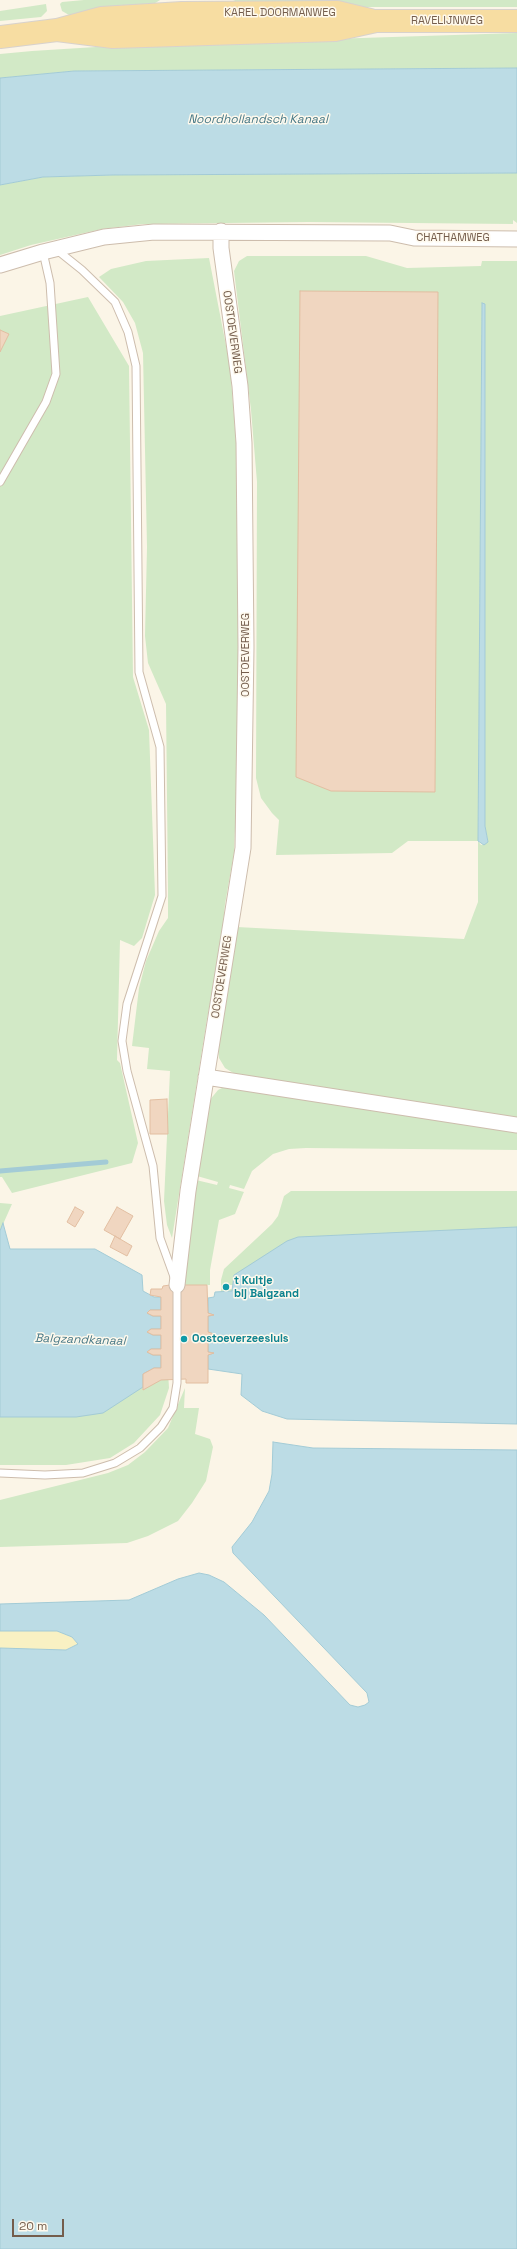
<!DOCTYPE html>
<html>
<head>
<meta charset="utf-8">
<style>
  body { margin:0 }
  #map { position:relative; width:517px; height:2249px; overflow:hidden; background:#fbf5e7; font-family:"Space Grotesk",sans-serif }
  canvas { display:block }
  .scale { position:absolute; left:12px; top:2219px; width:52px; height:18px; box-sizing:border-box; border:2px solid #745d4c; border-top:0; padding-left:5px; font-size:12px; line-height:14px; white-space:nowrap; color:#745d4c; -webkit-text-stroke:3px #fef9ed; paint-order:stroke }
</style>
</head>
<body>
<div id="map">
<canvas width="517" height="2249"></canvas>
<div class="scale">20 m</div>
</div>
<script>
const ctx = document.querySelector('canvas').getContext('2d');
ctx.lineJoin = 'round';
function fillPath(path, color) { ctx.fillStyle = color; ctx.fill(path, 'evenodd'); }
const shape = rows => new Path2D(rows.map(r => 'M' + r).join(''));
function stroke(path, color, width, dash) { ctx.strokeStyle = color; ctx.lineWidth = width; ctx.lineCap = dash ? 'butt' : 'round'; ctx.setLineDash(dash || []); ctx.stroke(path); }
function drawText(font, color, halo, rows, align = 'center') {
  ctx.font = font + ' "Space Grotesk",sans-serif'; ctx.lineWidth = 3; ctx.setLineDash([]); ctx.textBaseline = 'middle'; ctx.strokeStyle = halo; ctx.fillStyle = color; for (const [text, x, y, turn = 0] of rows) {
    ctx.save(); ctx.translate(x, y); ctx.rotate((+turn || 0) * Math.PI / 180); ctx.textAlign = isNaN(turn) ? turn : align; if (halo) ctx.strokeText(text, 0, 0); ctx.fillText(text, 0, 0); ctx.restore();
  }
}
fillPath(shape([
  [84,0,160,0,149,7,69,15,62,11,60,4,62,2],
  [233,0,517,0,517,7,276,7,245,5],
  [46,4,47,11,41,17,0,21,0,11],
  [517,33,517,68,74,71,0,78,0,54,32,51,112,46],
  [517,173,517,223,513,220,513,224,309,222,143,224,102,229,31,245,0,255,0,185,43,177,113,175],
  [247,256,366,256,407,268,481,266,482,261,517,261,517,1119,235,1074,225,1068,219,1058,218,1048,237,927,464,939,478,902,478,841,408,841,392,853,276,855,279,820,272,813,261,798,256,778,257,482,251,410,234,271,239,261],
  [482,303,485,336,485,826,488,842,481,845,478,841],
  [209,258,230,366,236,442,239,664,236,804,234,853,225,904,221,946,207,1019,172,1238,167,1225,164,1201,170,1071,147,1069,149,1048,132,1046,139,988,146,961,159,931,168,918,168,891,166,704,148,663,145,636,147,547,143,353,135,323,123,302,99,277,111,269,146,261],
  [88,297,129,366,133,677,149,730,155,895,142,938,134,946,120,940,117,1060,120,1063,138,1143,132,1163,12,1193,2,1177,0,1177,0,316],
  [226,1086,517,1130,517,1150,306,1148,289,1149,273,1154,252,1171,244,1189,230,1185,229,1188,244,1192,243,1194,235,1214,219,1220,210,1270,210,1285,183,1285,196,1180,217,1185,218,1182,197,1176,209,1101,218,1090],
  [291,1191,517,1191,517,1279,234,1275,233,1285,227,1285,227,1289,233,1289,232,1291,221,1292,221,1280,224,1269,272,1224,278,1216,284,1196],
  [0,1203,12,1204,0,1231],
  [168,1372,169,1388,160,1415,134,1443,110,1458,66,1465,0,1465,0,1417,76,1417,143,1374],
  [185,1388,184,1408,199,1408,195,1434,210,1439,213,1447,206,1481,192,1503,178,1521,148,1536,127,1543,0,1547,0,1500,108,1473,128,1465,145,1452,168,1428]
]), '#d2e9c6');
fillPath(shape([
  [0,1631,57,1631,72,1637,78,1644,66,1650,0,1648]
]), '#f9f1c3');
const water = shape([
  [517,68,517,173,113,175,43,177,0,185,0,78,74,71,517,68],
  [482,303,485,304,485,826,488,842,484,845,478,841,482,303],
  [3,1223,10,1249,95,1249,142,1275,143,1291,154,1297,161,1297,161,1310,150,1310,147,1313,153,1316,161,1316,161,1329,151,1329,147,1332,153,1335,161,1335,161,1349,151,1349,147,1352,153,1355,161,1355,161,1368,154,1368,143,1374,143,1387,103,1413,76,1417,0,1417,0,1231,3,1223],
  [517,1227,517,1424,287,1419,262,1411,241,1395,242,1374,208,1369,208,1355,214,1353,208,1352,208,1335,214,1334,208,1332,208,1316,214,1315,208,1313,208,1298,214,1297,215,1292,232,1291,234,1275,287,1241,298,1237,517,1227],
  [273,1442,313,1448,517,1450,517,2249,0,2249,0,1648,66,1650,78,1644,72,1637,57,1631,0,1631,0,1604,129,1600,178,1579,199,1573,209,1575,224,1582,264,1615,350,1705,358,1707,365,1705,369,1702,367,1693,233,1553,232,1547,252,1522,269,1491,272,1474,273,1442]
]);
fillPath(water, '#bcdce5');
stroke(water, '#a3cbd6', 1);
stroke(shape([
  [0,1171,106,1162]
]), '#a3cbd6', 5);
const building = shape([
  [300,291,438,292,435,792,331,791,296,777,300,291],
  [0,330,9,334,0,352,0,330],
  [167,1099,168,1134,150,1134,150,1100,167,1099],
  [75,1207,84,1212,75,1227,67,1222,75,1207],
  [117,1207,133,1216,120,1239,104,1230,117,1207],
  [115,1236,132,1246,127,1256,110,1247,115,1236],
  [170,1285,207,1285,208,1313,214,1315,208,1316,208,1332,214,1334,208,1335,208,1352,214,1353,208,1355,208,1383,186,1383,186,1379,161,1380,143,1390,143,1374,154,1368,161,1368,161,1355,153,1355,147,1352,151,1349,161,1349,161,1335,153,1335,147,1332,151,1329,161,1329,161,1316,153,1316,147,1313,150,1310,161,1310,161,1297,150,1295,151,1289,162,1289,163,1286,170,1285]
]);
fillPath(building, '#f0d6c0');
stroke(building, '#e2bea1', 1);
const lane = shape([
  [0,482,46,402,56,374,50,283,43,252],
  [0,1473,45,1475,83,1473,115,1463,140,1448,161,1427,173,1408,177,1383,177,1285,160,1238,153,1166,127,1071,122,1041,127,1004,162,896,160,747,139,672,136,366,128,332,115,302,82,270,57,250]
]);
const street = shape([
  [0,265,43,252,104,237,154,232,390,233,414,238,517,239],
  [206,1077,517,1125],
  [177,1285,188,1191,243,848,246,647,244,443,240,386,221,248,221,231]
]);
const primary = shape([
  [57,30,113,37,335,30,376,21,517,21],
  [0,37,57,30,101,18,182,13,337,12,370,20]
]);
stroke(lane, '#cdbdad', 9);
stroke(street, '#cdbdad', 17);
stroke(primary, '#d8d2cd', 24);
stroke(lane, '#fff', 7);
stroke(street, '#fff', 15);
stroke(primary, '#f7dda2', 22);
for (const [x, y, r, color] of [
  [226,1287,4,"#0f9aa8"],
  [184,1339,4,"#0f9aa8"]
]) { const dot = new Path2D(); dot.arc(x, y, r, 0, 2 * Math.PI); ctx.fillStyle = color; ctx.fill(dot); stroke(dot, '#fef9ed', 1.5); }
drawText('11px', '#745d4c', '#fef9ed', [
  ["KAREL DOORMANWEG",280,13],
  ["RAVELIJNWEG",447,21],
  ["CHATHAMWEG",453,238],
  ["OOSTOEVERWEG",232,332,82],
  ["OOSTOEVERWEG",246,655,-90],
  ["OOSTOEVERWEG",222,977,-81]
]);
drawText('bold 11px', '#0d838f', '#fef9ed', [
  ["t Kuitje",234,1281],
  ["bij Balgzand",234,1294],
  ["Oostoeverzeesluis",192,1339]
], 'left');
drawText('italic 12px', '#477886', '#fef9ed', [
  ["Noordhollandsch Kanaal",258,120],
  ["Balgzandkanaal",80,1340,2]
]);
</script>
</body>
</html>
